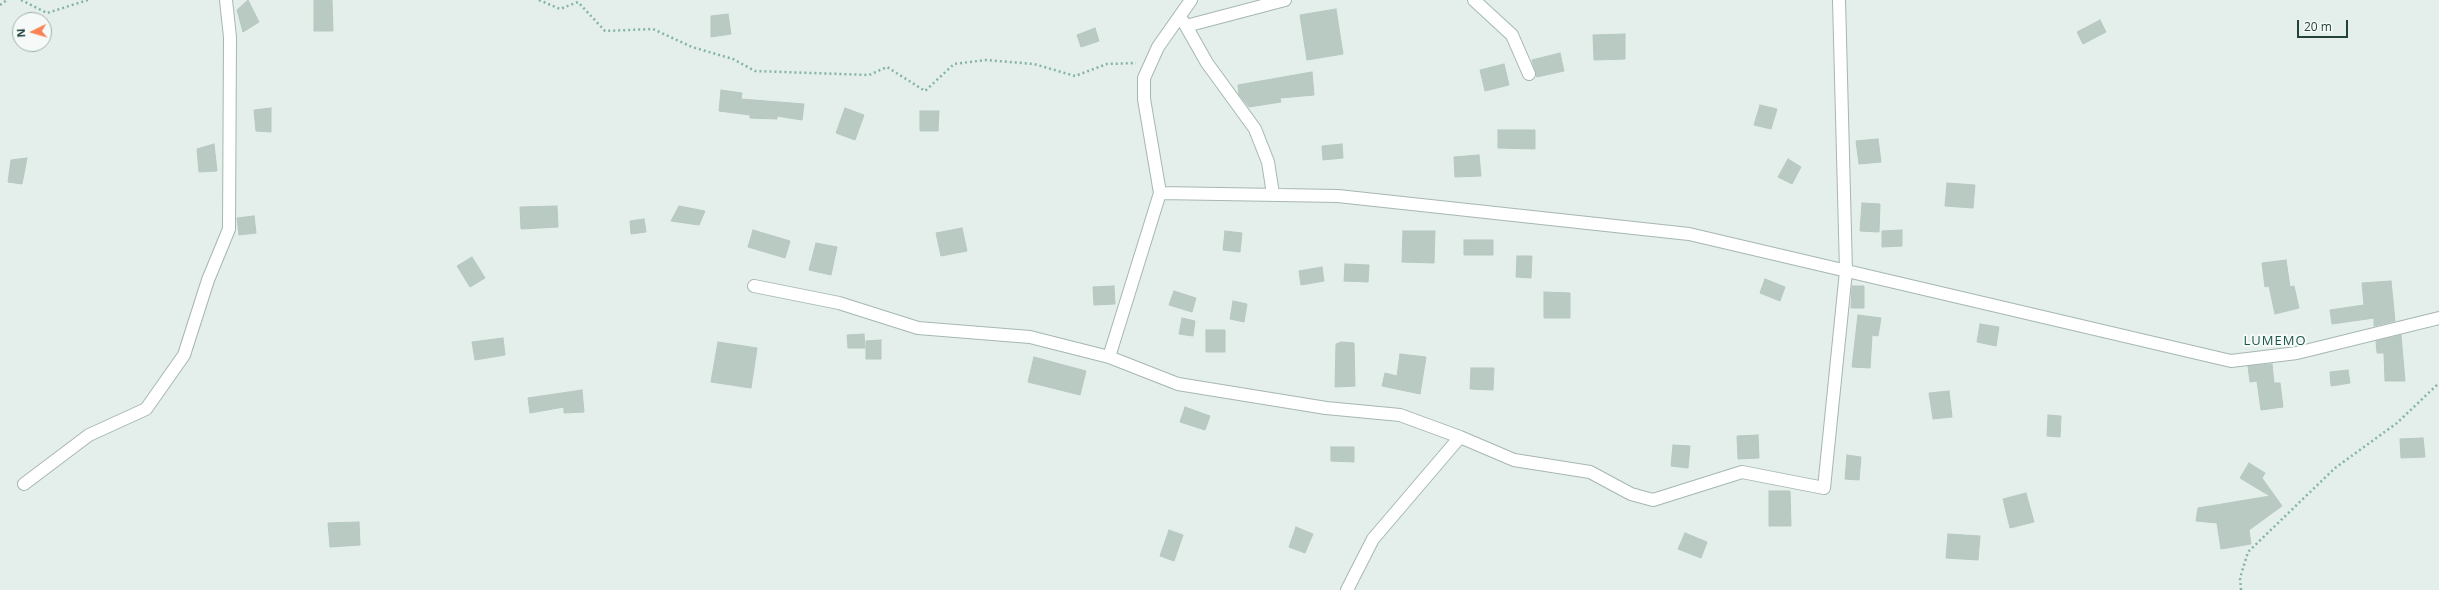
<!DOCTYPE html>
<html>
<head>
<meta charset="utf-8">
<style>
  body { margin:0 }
  #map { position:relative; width:2439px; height:590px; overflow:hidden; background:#e4eeea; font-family:"Open Sans",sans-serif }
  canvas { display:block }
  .north { position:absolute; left:12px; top:12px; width:40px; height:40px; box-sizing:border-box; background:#f5faf8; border:1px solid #a1b0ac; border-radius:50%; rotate:265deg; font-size:11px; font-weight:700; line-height:16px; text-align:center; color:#22423a }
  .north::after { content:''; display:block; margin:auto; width:14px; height:18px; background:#fa8356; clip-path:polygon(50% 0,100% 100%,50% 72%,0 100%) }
  .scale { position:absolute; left:2297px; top:20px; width:51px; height:18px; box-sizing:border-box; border:2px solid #22423a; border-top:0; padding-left:5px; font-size:12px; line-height:14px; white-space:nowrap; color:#22423a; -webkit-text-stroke:3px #f5faf8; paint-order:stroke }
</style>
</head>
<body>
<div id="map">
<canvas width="2439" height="590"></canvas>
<div class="north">N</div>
<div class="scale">20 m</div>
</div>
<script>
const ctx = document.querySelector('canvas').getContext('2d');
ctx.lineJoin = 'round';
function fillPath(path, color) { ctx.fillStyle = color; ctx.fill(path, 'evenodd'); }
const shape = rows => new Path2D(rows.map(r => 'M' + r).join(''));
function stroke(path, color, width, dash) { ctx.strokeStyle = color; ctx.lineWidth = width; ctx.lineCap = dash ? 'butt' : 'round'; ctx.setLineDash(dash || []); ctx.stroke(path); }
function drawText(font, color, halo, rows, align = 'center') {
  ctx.font = font + ' "Open Sans",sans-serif'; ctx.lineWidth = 4; ctx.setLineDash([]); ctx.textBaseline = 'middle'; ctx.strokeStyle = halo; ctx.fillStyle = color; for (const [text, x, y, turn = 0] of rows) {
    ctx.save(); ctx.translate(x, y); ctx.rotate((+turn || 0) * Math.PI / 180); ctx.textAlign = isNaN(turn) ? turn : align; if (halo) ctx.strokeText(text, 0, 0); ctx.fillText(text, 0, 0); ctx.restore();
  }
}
const building = shape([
  [248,0,259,22,243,32,237,10,248,0],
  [314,0,332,0,333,31,314,31,314,0],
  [1336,9,1343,54,1307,60,1300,15,1336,9],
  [728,14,731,34,711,37,711,16,728,14],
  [2100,20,2106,32,2083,44,2077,32,2100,20],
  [1095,28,1099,41,1081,47,1077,35,1095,28],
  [1625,34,1625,59,1594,60,1593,35,1625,34],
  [1560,53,1564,71,1537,77,1532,60,1560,53],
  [1504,64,1509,85,1485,91,1480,70,1504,64],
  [1312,72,1314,95,1280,98,1281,102,1249,107,1239,95,1238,85,1312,72],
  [721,90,742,93,741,99,804,104,802,120,777,116,777,119,750,118,750,115,719,111,721,90],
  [1760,105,1777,109,1771,129,1754,125,1760,105],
  [271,108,271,132,256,131,254,110,271,108],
  [845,108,864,115,855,140,836,133,845,108],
  [920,111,939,111,938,131,920,131,920,111],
  [1498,130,1535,130,1535,149,1498,148,1498,130],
  [1878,139,1881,162,1859,164,1856,141,1878,139],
  [214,144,217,171,199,172,197,149,214,144],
  [1342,144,1343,158,1323,160,1322,146,1342,144],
  [1479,155,1481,176,1455,177,1454,157,1479,155],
  [27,158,22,184,8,182,11,160,27,158],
  [1788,159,1801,167,1792,184,1778,177,1788,159],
  [1947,183,1975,185,1973,208,1945,206,1947,183],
  [1862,203,1880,204,1879,232,1860,231,1862,203],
  [557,206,558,227,521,229,520,207,557,206],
  [679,206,705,211,699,225,671,221,679,206],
  [254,216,256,233,239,235,237,218,254,216],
  [644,219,646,232,631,234,630,221,644,219],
  [962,228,967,251,941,256,936,233,962,228],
  [753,230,790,241,785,258,748,247,753,230],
  [1902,230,1902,246,1882,247,1882,231,1902,230],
  [1225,231,1242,233,1240,252,1223,250,1225,231],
  [1403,231,1435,231,1434,263,1402,262,1403,231],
  [1464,240,1493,240,1493,255,1464,255,1464,240],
  [816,243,837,247,831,275,809,270,816,243],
  [1517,256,1532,256,1531,278,1516,277,1517,256],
  [472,257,485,278,470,287,457,266,472,257],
  [2286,260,2290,287,2294,286,2299,308,2275,314,2269,286,2265,287,2262,263,2286,260],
  [1345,264,1369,265,1368,282,1344,281,1345,264],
  [1322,267,1324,281,1301,285,1299,271,1322,267],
  [1765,279,1785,287,1780,301,1760,293,1765,279],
  [2391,281,2395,321,2374,326,2374,318,2332,324,2330,310,2364,305,2362,283,2391,281],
  [1114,286,1115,304,1094,305,1093,287,1114,286],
  [1852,286,1864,286,1864,308,1851,308,1852,286],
  [1174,291,1196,298,1192,312,1169,305,1174,291],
  [1544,292,1570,293,1570,318,1544,318,1544,292],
  [1233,301,1247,304,1244,322,1230,319,1233,301],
  [1858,315,1881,318,1878,336,1872,335,1870,368,1852,367,1858,315],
  [1182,318,1195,321,1193,336,1179,334,1182,318],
  [1980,324,1999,327,1996,346,1977,342,1980,324],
  [1206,330,1225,330,1225,352,1206,352,1206,330],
  [864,334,865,348,848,348,847,335,864,334],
  [2401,335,2405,381,2385,381,2384,353,2377,353,2376,341,2401,335],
  [503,338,505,355,475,360,472,342,503,338],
  [881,340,881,359,866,359,866,341,881,340],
  [718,342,757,348,751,388,711,382,718,342],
  [1341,342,1354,343,1355,386,1335,387,1336,344,1341,342],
  [1400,354,1426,357,1420,394,1382,386,1385,373,1397,376,1400,354],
  [1034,357,1086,371,1080,395,1028,382,1034,357],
  [2272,364,2274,383,2280,383,2283,407,2261,410,2257,381,2250,382,2248,366,2272,364],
  [1471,368,1494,368,1493,390,1470,389,1471,368],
  [2348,370,2350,383,2331,386,2330,372,2348,370],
  [582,390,584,412,564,413,564,407,530,413,528,398,582,390],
  [1949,391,1952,417,1933,419,1929,393,1949,391],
  [1185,407,1210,416,1205,430,1180,422,1185,407],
  [2048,415,2061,416,2060,437,2047,436,2048,415],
  [1758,435,1759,458,1738,459,1737,436,1758,435],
  [2423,438,2425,457,2401,458,2400,439,2423,438],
  [1673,445,1690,446,1688,468,1671,466,1673,445],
  [1331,447,1354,447,1354,462,1331,461,1331,447],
  [1847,455,1861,457,1859,480,1845,479,1847,455],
  [2249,463,2265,473,2262,478,2282,506,2249,530,2251,544,2221,549,2217,523,2196,521,2198,508,2270,496,2240,478,2249,463],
  [1769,491,1790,491,1791,526,1769,526,1769,491],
  [2026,493,2034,522,2010,528,2003,499,2026,493],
  [359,522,360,545,330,547,328,523,359,522],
  [1296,527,1313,534,1305,553,1289,547,1296,527],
  [1169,530,1183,535,1174,561,1160,556,1169,530],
  [1685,533,1707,542,1701,558,1678,549,1685,533],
  [1948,534,1980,536,1978,560,1946,558,1948,534]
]);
fillPath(building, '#b9cac3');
stroke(building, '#b6c9c1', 1);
const minor = shape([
  [1474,0,1512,35,1529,74],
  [1182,20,1186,26,1285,0],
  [1186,26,1207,63,1255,129,1268,162,1273,194],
  [1160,193,1338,196,1689,234,2231,361,2297,353,2439,318],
  [754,286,839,303,918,328,1030,337,1109,357,1178,384,1326,408,1400,415,1460,437,1514,460,1590,472,1631,494,1653,500,1742,472,1824,488,1846,271,1839,0],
  [1109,357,1160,193,1144,99,1144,78,1158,47,1191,0],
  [24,484,89,435,146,409,184,355,208,280,229,229,230,37,226,0],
  [1347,590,1373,539,1460,437]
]);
stroke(minor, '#a6b7b2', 14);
stroke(shape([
  [21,0,47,13,88,0],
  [539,0,560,9,578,2,605,31,653,29,692,47,733,59,755,71,869,75,887,67,925,91,954,64,986,60,1034,64,1075,76,1107,64,1136,63],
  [0,5,7,0],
  [2241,590,2240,578,2248,552,2335,468,2397,423,2439,383]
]), '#83b4a6', 2.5, [2, 3]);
stroke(minor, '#fff', 12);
ctx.letterSpacing = '1px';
drawText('13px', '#1c5549', '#f5faf8', [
  ["LUMEMO",2275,341]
]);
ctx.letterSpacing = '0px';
</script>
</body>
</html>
